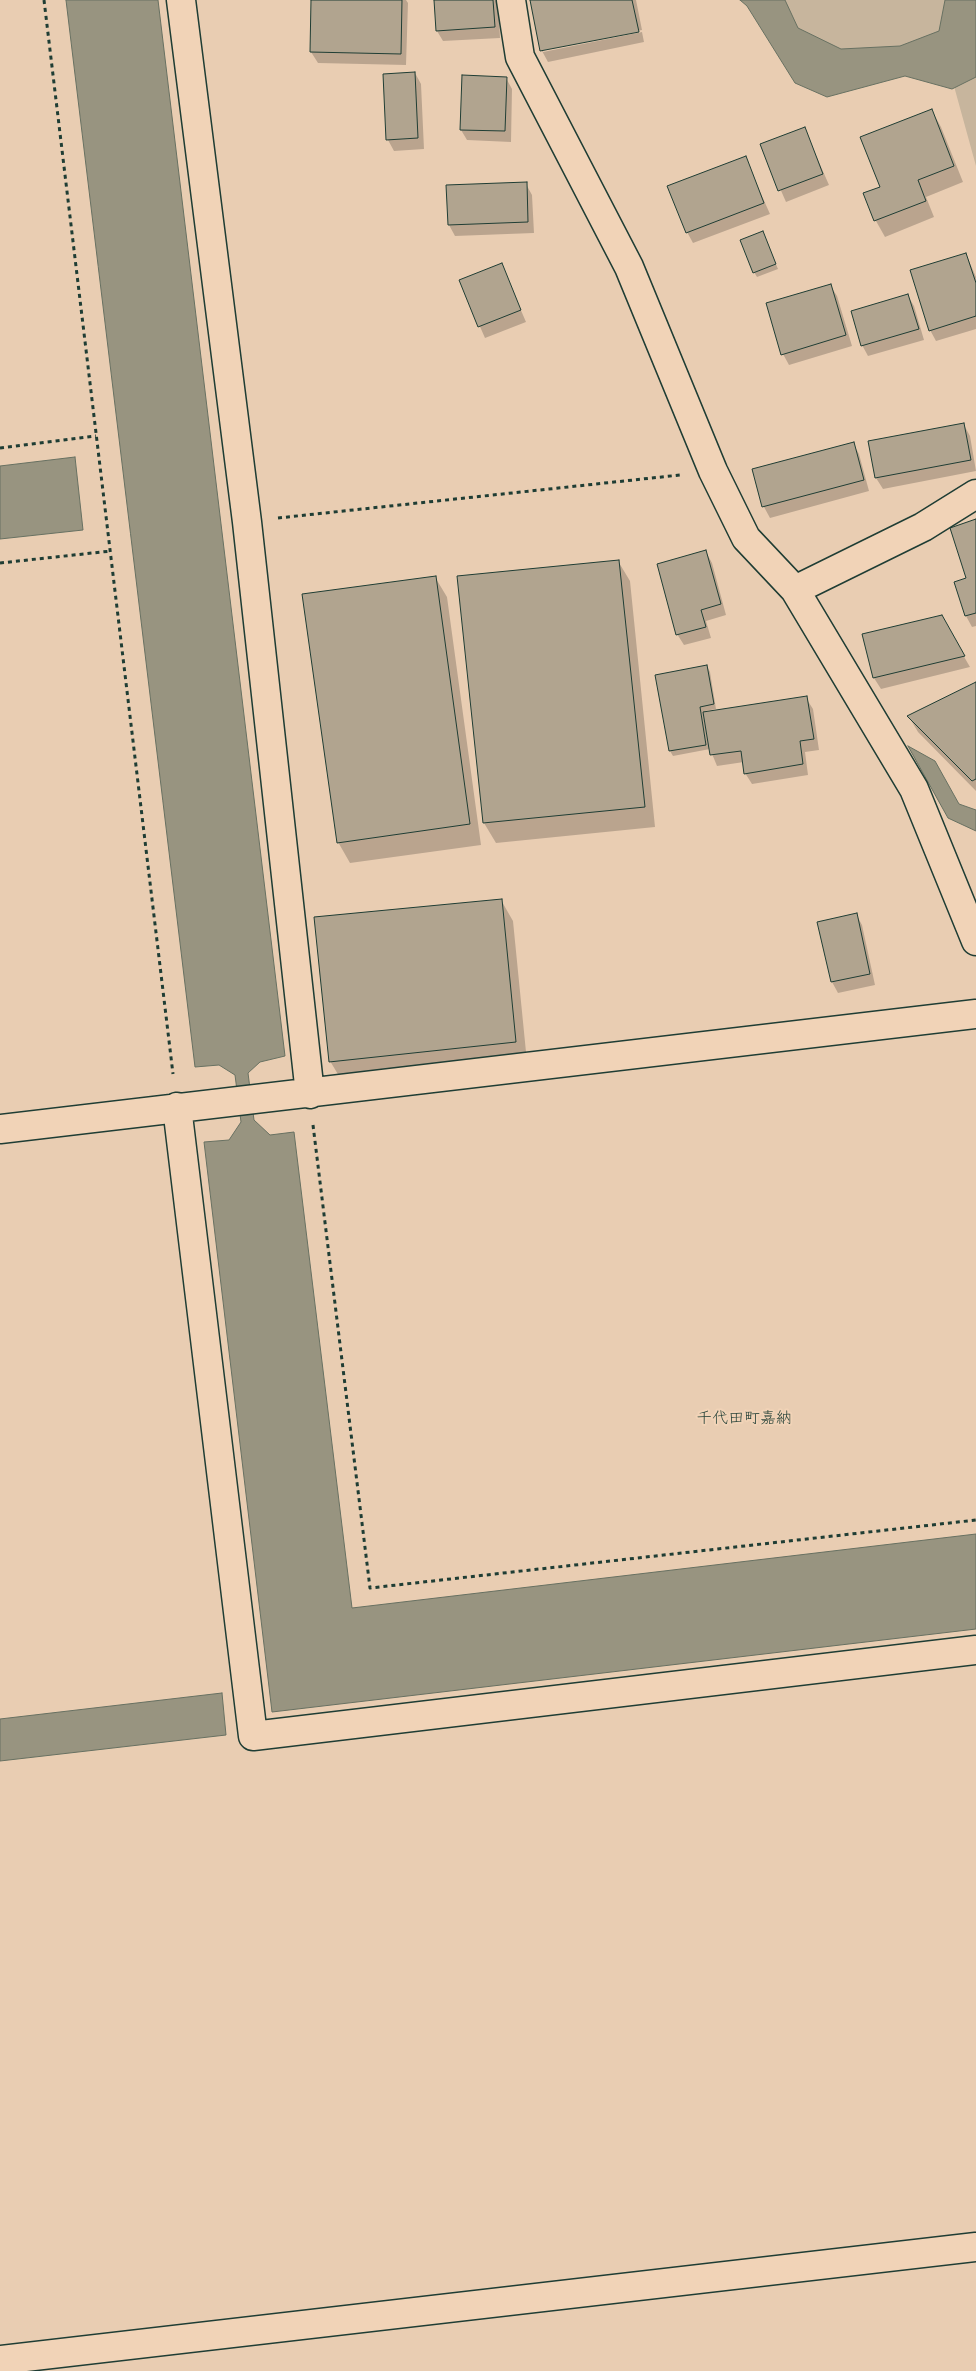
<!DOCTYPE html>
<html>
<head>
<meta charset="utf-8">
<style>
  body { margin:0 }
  canvas { display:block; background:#e9cdb2 }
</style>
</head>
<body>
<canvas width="976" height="2371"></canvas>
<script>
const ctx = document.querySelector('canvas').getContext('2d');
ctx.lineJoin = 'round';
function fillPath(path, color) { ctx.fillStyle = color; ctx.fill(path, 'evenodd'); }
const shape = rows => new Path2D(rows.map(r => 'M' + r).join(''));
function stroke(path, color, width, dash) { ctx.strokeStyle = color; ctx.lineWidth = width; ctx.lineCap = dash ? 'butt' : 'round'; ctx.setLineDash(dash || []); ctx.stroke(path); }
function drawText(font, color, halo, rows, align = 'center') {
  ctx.font = font + ' Kalam,"Klee One",sans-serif'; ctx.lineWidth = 4; ctx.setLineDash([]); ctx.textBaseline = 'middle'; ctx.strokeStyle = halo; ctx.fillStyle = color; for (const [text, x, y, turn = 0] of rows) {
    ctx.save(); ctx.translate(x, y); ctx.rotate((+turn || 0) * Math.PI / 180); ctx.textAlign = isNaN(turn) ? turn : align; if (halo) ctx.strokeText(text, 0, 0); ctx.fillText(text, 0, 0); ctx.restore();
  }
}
fillPath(shape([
  [771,0,976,0,976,166,949,68,793,53]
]), '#c7b59d');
const water = shape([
  [66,0,158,0,285,1056,260,1062,248,1073,254,1120,270,1135,294,1132,352,1608,976,1534,976,1629,272,1712,204,1142,229,1140,241,1122,235,1075,219,1065,195,1067,66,0],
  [740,0,785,0,798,28,841,49,900,46,939,31,945,0,976,0,976,77,952,89,905,76,827,97,795,83,747,6,740,0],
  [75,457,83,530,0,539,0,466,75,457],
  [908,746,935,761,959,804,976,810,976,831,948,818,908,746],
  [222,1693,226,1735,0,1761,0,1719,222,1693]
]);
fillPath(water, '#989480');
stroke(water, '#687162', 1);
fillPath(shape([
  [312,0,406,0,408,3,406,65,318,63,311,52],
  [435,0,498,0,500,38,443,41,437,31],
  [531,0,636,0,642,30,543,49,543,52,642,32,644,42,548,62,542,51],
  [415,73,421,84,424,149,394,151,388,140],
  [506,78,512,89,511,142,467,140,461,130],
  [932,111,941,127,963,182,926,197,934,217,885,237,876,221,865,194,882,188],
  [804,128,829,185,786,202,761,145],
  [745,158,770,214,693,243,687,232],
  [526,184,532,195,534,233,455,236,449,225],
  [765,238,778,269,757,277,754,272],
  [966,254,976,277,976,329,936,341,930,330],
  [501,264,526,322,485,338,460,281],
  [830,285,837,296,852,346,789,365,783,354],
  [908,296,914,306,924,340,868,356,862,345],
  [964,425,970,436,976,471,883,489,876,478],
  [853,443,859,454,869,491,770,518,764,507,753,470],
  [976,520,976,626,972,627,966,616,955,583,967,579],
  [706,552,712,563,726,615,706,621,711,638,684,645,677,634],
  [618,561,630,581,655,827,496,843,484,823],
  [435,577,447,597,481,845,350,863,338,842],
  [941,617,970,667,881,689,874,678,863,635],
  [707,666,710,672,716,709,705,711,705,713,806,698,813,709,819,750,805,752,808,775,752,784,745,773,744,762,717,766,710,749,673,756,670,751],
  [976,684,976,791,918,732,909,717],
  [501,900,513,921,527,1062,342,1081,330,1061],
  [856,914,862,925,875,985,838,993,832,982,819,923]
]), '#0003');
const building = shape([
  [311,0,402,0,401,54,310,52,311,0],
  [434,0,493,0,495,27,436,31,434,0],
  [530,0,632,0,639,32,540,51,530,0],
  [415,72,418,138,386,140,383,74,415,72],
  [462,75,507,77,505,131,460,130,462,75],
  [932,109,954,166,918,180,926,201,874,221,863,193,880,187,860,137,932,109],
  [805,127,823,174,778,191,760,144,805,127],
  [746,156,764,203,686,233,667,186,746,156],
  [527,182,528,222,448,225,446,185,527,182],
  [763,231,776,264,753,273,740,240,763,231],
  [966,253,976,283,976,316,929,331,910,270,966,253],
  [502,263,521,310,478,327,459,280,502,263],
  [831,284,846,335,781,355,766,303,831,284],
  [908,294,919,329,861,346,851,311,908,294],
  [964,423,971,460,875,478,868,441,964,423],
  [854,442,864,480,762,507,752,469,854,442],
  [976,519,976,613,965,616,954,582,966,578,950,528,976,519],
  [706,550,721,604,701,610,706,627,676,635,657,564,706,550],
  [619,560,645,807,483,823,457,576,619,560],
  [436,576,470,824,337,843,302,594,436,576],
  [942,615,965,656,873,678,862,634,942,615],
  [707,665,714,704,700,707,706,745,669,751,655,675,707,665],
  [976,682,976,779,972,781,907,716,976,682],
  [807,696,814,739,800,741,803,764,744,774,741,751,710,755,703,712,807,696],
  [502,899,516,1042,329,1062,314,917,502,899],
  [857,913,870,974,831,982,817,922,857,913]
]);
fillPath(building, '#b1a48f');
stroke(building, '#1f3d34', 1);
const minor = shape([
  [181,0,247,522,310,1094],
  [511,0,520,57,629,267,713,471,746,538,795,590,914,789,976,941],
  [795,590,923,527,976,494],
  [177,1107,253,1736,976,1650],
  [0,1129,976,1014],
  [0,2360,976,2247]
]);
stroke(minor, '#1f3d34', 31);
stroke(shape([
  [44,0,173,1074],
  [0,448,96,436],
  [278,518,680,475],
  [0,563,111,551],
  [313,1125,370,1588,976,1520]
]), '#1f3d34', 3, [4, 4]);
stroke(minor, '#f1d3b7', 28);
drawText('16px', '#1f3d34', '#f1d3b7', [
  ["千代田町嘉納",744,1420]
]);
</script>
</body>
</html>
